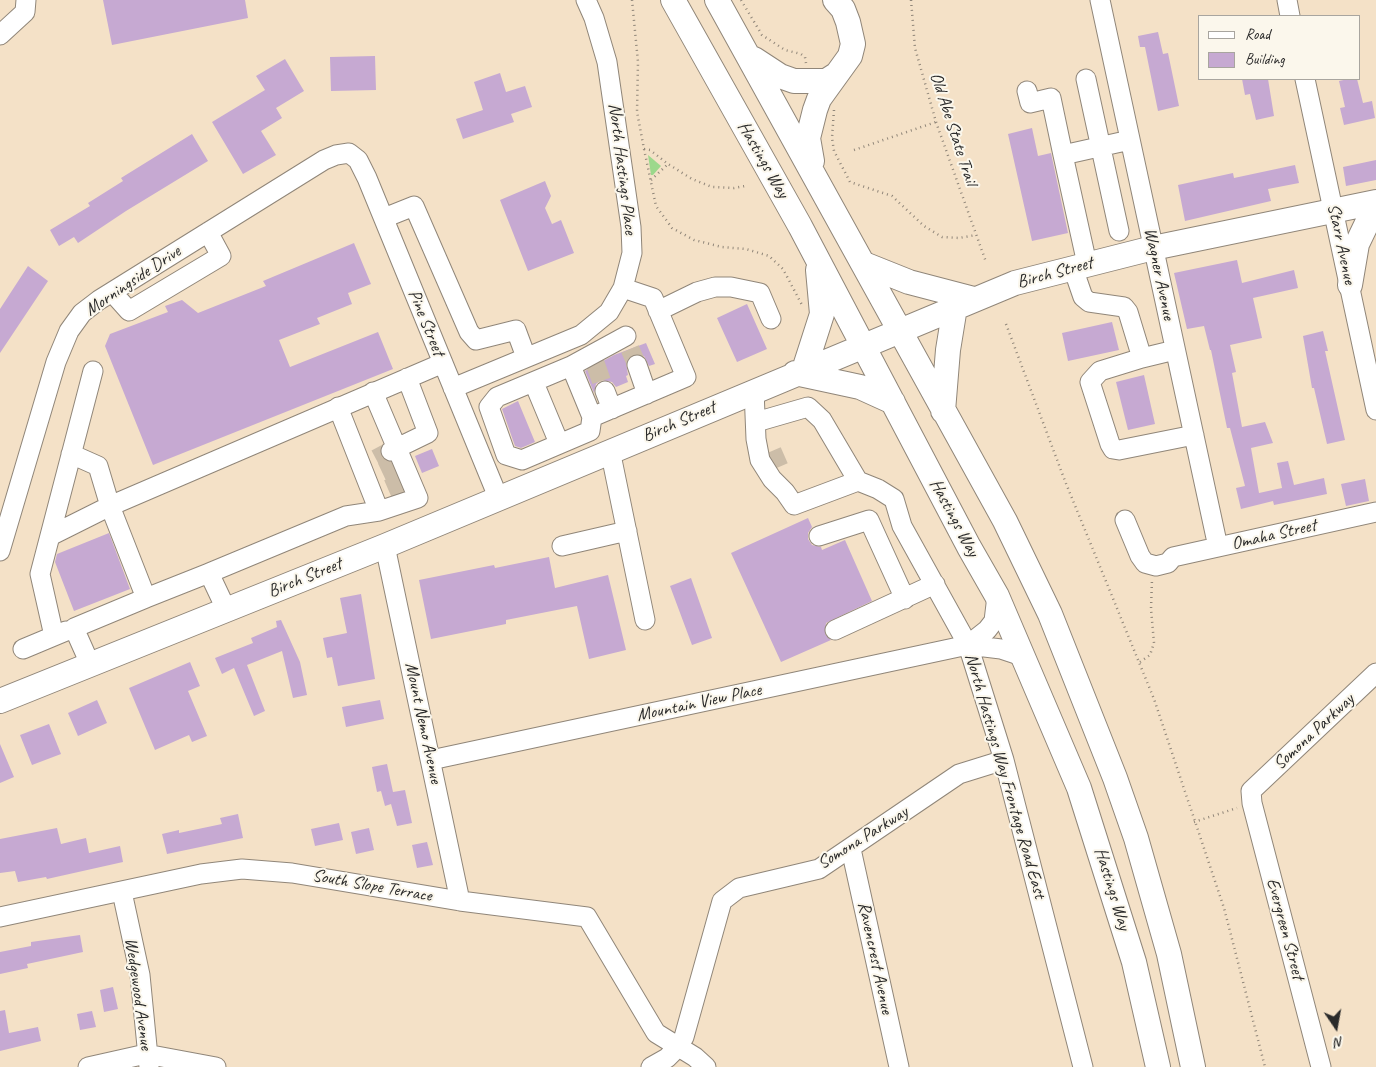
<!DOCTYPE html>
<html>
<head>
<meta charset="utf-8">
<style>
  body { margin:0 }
  #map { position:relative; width:1376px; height:1067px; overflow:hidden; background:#f4e1c7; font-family:Caveat,sans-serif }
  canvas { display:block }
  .legend { position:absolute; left:1198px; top:15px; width:162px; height:65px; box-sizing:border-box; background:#fbf7ec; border:1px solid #a8a59f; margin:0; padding:6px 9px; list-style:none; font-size:15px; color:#2b2b2b }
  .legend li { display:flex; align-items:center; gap:10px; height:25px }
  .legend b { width:25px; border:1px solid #a8a59f }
  .north { position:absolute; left:1311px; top:1002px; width:50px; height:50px; -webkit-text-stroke:4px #fbf7ec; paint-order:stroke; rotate:168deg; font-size:14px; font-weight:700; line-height:20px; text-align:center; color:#2b2b2b }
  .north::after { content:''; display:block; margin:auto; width:18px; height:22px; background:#2b2b2b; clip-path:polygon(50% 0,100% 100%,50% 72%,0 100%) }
</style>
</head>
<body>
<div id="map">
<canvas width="1376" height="1067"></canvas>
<ul class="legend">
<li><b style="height:6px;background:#fff"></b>Road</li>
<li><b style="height:14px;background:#c6a9d2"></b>Building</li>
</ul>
<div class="north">N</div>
</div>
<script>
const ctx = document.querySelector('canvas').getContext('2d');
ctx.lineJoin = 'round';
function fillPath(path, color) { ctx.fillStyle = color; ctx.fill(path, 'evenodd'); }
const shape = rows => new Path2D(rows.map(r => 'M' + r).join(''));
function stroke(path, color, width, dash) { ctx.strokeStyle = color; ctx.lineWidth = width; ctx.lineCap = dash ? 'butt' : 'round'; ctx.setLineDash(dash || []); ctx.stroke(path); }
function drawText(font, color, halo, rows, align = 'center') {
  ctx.font = font + ' Caveat,sans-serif'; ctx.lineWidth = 4; ctx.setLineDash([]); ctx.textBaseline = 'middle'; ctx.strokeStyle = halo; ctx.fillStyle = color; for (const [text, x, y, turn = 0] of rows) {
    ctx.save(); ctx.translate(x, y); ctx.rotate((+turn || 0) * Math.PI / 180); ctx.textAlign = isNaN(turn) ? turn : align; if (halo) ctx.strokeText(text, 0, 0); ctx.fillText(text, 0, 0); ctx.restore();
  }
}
fillPath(shape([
  [648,155,661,166,653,175,651,175]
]), '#9cd88c');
fillPath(shape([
  [103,0,245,0,248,18,112,45],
  [1158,32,1163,54,1168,53,1179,106,1158,111,1145,47,1140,47,1138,36],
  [375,56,376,90,331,91,330,57],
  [285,59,304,91,276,108,282,118,261,131,276,155,243,174,212,122,265,90,256,76],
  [500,73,506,92,525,86,532,107,511,114,514,122,463,139,456,119,483,110,474,82],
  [1242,79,1268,79,1274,116,1256,120,1250,94,1245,95],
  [1348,79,1357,79,1363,103,1372,101,1375,118,1344,125,1340,108,1345,107,1339,81],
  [1032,128,1038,156,1051,153,1068,233,1032,241,1008,134],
  [192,134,208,161,126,211,78,243,74,237,59,246,50,230,90,206,88,203,123,181,121,178],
  [1376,160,1376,180,1346,186,1343,167],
  [1295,165,1299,183,1268,189,1271,201,1185,221,1178,185,1233,173,1234,178],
  [545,181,551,196,545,208,552,224,561,220,574,253,528,271,500,200],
  [354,243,371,284,348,293,352,304,317,318,320,324,279,340,290,367,378,332,393,369,153,465,105,346,110,334,168,312,165,306,182,300,198,313,266,286,263,281],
  [1237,260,1242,283,1294,270,1298,288,1253,298,1262,338,1230,345,1236,372,1232,373,1242,427,1265,422,1273,443,1251,448,1259,493,1282,488,1277,463,1288,461,1294,485,1324,478,1327,494,1274,505,1273,501,1241,509,1236,488,1245,486,1230,428,1227,428,1211,350,1210,350,1204,326,1187,329,1174,273],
  [28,266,48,281,0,353,0,309],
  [747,304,767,349,737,362,717,318],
  [1112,322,1119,350,1068,361,1062,333],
  [1323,331,1328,351,1325,351,1345,440,1327,444,1314,388,1312,388,1303,336],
  [646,343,655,364,649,366,644,356,633,355,626,363,628,375,626,376,628,382,616,387,612,382,601,380,596,384,594,393,585,371,614,355],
  [1144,375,1155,424,1128,430,1116,382],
  [518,401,535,442,521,448,515,446,502,409],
  [432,449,439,466,422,473,415,456],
  [1365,479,1369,501,1346,506,1341,484],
  [808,518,812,527,808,533,808,539,812,545,821,547,822,550,845,540,872,601,826,623,825,634,831,640,781,662,731,553],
  [109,533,130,589,74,611,55,562,57,554],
  [549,557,555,588,608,575,626,650,589,659,577,606,506,620,506,624,431,639,419,580,494,565,495,568],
  [691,578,712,638,692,645,670,586],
  [361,594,375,679,338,686,332,657,327,658,323,638,347,633,340,598],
  [281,620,300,662,307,695,293,698,282,651,247,665,265,711,254,716,234,668,222,674,215,658,253,643,251,638,277,627,276,621],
  [190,662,200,686,188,691,207,736,192,742,189,735,155,750,129,688],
  [97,700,107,723,78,736,68,713],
  [380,700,384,719,346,727,342,707],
  [49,724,61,754,32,765,20,735],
  [0,744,14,777,0,783],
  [387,764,393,792,405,790,412,823,397,826,391,804,385,806,381,791,377,792,372,767],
  [238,814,243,838,167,854,162,834,179,830,179,833,222,824,220,818],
  [339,823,343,840,315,846,311,829],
  [57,828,61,844,86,838,89,853,120,846,123,862,47,879,46,877,18,882,15,871,0,873,0,839],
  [369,828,374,850,356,854,351,832],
  [427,842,433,865,417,868,412,845],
  [80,935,83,952,27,964,28,968,0,974,0,952,31,946,31,942],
  [113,987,118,1009,104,1012,100,990],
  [5,1010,9,1033,38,1027,41,1041,0,1051,0,1011],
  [92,1011,96,1027,80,1030,77,1014]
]), '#c6a9d2');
stroke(shape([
  [630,349,637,365],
  [595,363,605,391],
  [772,451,779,467],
  [376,459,391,451],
  [382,472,397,465],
  [388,489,404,482]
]), '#ccbda8', 19, [19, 9]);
const minor = shape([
  [1100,0,1218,547],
  [1287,0,1290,16],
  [0,35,25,12,26,0],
  [1086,79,1119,231],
  [1305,79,1376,410],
  [1027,91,1030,103,1051,98,1063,155],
  [384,218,414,206,469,332,476,340,516,330,526,357],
  [1087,264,1063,155,1130,140],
  [1073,268,1083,297,1089,302,1124,307,1128,312,1142,358,1175,350],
  [112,292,129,311,221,256,208,232],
  [658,311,697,292,715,287,731,287,760,293,771,319],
  [1142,358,1100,371,1090,382,1110,444,1113,449,1119,450,1194,435],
  [637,365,647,394],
  [571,366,626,336],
  [534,383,559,443],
  [453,388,581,335,609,312,623,288,632,253,631,227,607,62,594,18,586,0],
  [754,390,756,439,760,460,772,479,785,492,794,505,858,481,822,420,808,407,756,422],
  [605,391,612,409],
  [338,407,379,511],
  [592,417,590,431,522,460,506,455,489,407,497,397,571,366,592,417,686,377,653,298,623,288],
  [610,450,645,620],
  [391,451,428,433,407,378],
  [858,481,878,489,894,499,902,526,968,645,1004,760,1083,1067],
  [1125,520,1140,556,1145,563,1156,566,1168,563,1173,557,1376,512],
  [50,536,110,506,98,466,71,454],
  [819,536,869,520,905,599],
  [385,546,460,901],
  [562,546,627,531],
  [0,551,56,362,69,331,82,313,99,300,324,160,336,155,349,153,358,160,367,178,498,497],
  [209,573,346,516,379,511,418,498,373,392],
  [146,598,209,573,226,609],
  [835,630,935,584],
  [54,636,40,574,93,371],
  [968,645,1001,649,1022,656],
  [23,649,66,631],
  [90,664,74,628,146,598,110,506,443,363],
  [431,760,968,645,987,630,994,621,997,596],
  [851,849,899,1067],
  [122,892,140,975,149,1067],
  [0,917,201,874,242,869,292,873,460,901,587,917,656,1033,695,1057,706,1067],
  [88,1067,146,1054,216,1067],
  [651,1067,667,1058,677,1048,684,1037,722,901,739,888,819,869,959,774,1004,760],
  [1321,1067,1252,803,1251,791,1376,673]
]);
const major = shape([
  [673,0,800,226,969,547,997,596,1079,788,1134,962,1158,1067],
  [717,0,1005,521,1050,614,1115,778,1136,838,1169,954,1193,1067],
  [754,59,780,76,794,81,826,81,837,74],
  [812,161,808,138,815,110,819,99,850,56,853,44,848,22,843,9,835,0],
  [864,264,909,282,974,299],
  [1350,285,1357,244,1369,219,1376,212],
  [804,370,822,314,818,270],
  [795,373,860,387,893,402],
  [943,411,948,350,955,307],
  [0,701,385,546,1015,283,1153,248,1376,202]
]);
stroke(minor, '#908679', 21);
stroke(major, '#908679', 26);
stroke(shape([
  [632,0,638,62,637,112,644,149,650,150,668,164,692,179,712,187,734,188,745,186],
  [741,0,762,35,785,50,801,54,805,57,806,63],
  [911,0,915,48,936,122,986,262],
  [834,110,832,138,834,151,850,182,892,196,924,226,942,237,959,238,976,235],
  [644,149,656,206,672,228,694,240,722,247,746,249,769,256,783,269,802,305],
  [854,150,936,122],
  [651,180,668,164],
  [1006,324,1065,481,1154,699,1224,908,1265,1067],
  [1140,662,1150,655,1154,643,1151,609,1152,579],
  [1194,822,1237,808]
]), '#908679', 2.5, [1, 4]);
stroke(minor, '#fff', 19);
stroke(major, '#fff', 24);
drawText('18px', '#2b2b2b', '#fbf7ec', [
  ["Old Abe State Trail",953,129,72],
  ["Hastings Way",763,160,60],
  ["North Hastings Place",622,169,83],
  ["Starr Avenue",1341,244,78],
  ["Birch Street",1055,273,-15],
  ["Wagner Avenue",1159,274,78],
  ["Morningside Drive",133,281,-34],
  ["Pine Street",426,323,68],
  ["Birch Street",679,422,-23],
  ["Hastings Way",954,518,62],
  ["Omaha Street",1274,535,-13],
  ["Birch Street",305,578,-22],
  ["Mountain View Place",699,703,-12],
  ["Mount Nemo Avenue",423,723,78],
  ["Somona Parkway",1314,732,-43],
  ["North Hastings Way Frontage Road East",1005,776,74],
  ["Somona Parkway",863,838,-32],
  ["South Slope Terrace",372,886,10],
  ["Hastings Way",1112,889,73],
  ["Evergreen Street",1285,929,75],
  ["Ravencrest Avenue",875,958,78],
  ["Wedgewood Avenue",138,994,82]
]);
</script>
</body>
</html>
